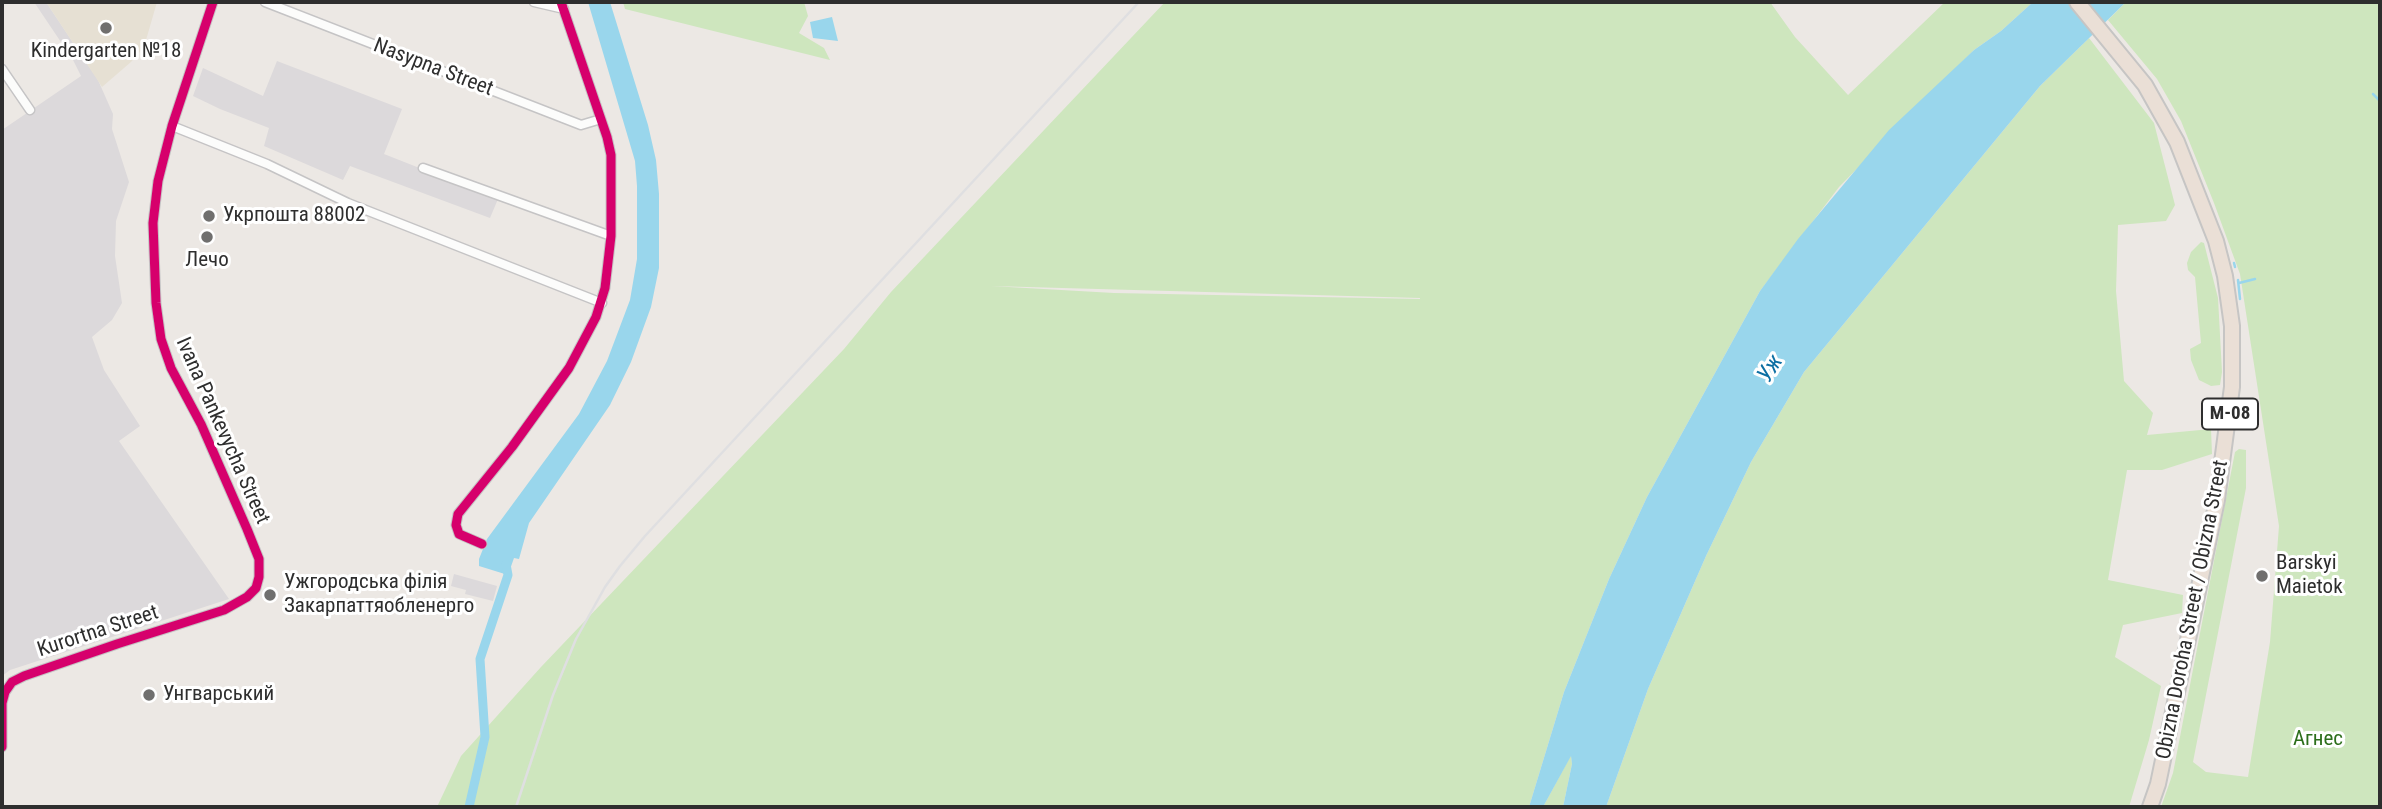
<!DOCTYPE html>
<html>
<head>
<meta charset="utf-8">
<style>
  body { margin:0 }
  #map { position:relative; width:2382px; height:809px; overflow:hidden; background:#ece8e4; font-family:"Roboto Condensed",sans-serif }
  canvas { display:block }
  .frame { position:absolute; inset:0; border:4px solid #2e2e2e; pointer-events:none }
</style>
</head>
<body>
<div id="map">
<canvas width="2382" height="809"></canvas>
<div class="frame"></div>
</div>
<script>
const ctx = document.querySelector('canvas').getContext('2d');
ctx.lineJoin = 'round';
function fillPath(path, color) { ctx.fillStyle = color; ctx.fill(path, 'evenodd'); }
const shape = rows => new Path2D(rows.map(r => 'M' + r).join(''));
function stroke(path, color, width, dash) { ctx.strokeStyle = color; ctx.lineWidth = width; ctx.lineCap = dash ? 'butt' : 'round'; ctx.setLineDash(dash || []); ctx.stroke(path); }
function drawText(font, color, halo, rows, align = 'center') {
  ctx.font = font + ' "Roboto Condensed",sans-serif'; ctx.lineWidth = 6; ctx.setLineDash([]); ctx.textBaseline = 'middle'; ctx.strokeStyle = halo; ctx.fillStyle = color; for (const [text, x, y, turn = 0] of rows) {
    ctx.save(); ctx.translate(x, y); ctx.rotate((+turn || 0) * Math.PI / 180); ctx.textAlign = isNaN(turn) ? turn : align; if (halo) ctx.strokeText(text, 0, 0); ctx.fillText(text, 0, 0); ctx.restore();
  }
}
fillPath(shape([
  [34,2,46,2,98,80,113,114,112,129,129,182,116,221,115,256,122,303,112,320,92,337,104,370,140,426,119,441,229,599,10,670,2,676,2,130,81,76,73,60],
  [277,61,402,109,384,154,498,199,490,218,350,166,343,180,264,146,269,128,220,109,193,96,203,68,263,96],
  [454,574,497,586,493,601,465,594,466,590,451,586]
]), '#dcd9db');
fillPath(shape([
  [46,2,157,2,144,47,131,62,102,87]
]), '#e6e0d3');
fillPath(shape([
  [623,2,804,2,808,16,799,33,824,48,830,60,625,9],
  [1165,2,1770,2,1795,37,1848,95,1945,2,2033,2,2001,31,1974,50,1839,187,1760,291,1647,497,1609,579,1564,692,1529,807,437,807,461,756,541,667,844,349,891,292],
  [991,286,1420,298,1420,299,1114,293],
  [2126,2,2380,2,2380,807,2161,807,2173,773,2235,452,2239,449,2246,450,2246,488,2193,762,2206,772,2248,777,2270,642,2279,526,2240,274,2214,203,2181,121,2157,79,2108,20],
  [2089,38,2154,123,2175,205,2166,221,2118,225,2116,291,2124,381,2153,413,2147,435,2211,429,2212,454,2162,470,2127,470,2108,580,2183,595,2182,613,2123,625,2115,657,2161,686,2149,740,2129,807,1606,807,1648,689,1706,556,1751,462,1804,372,2040,86],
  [2201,242,2204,243,2218,298,2222,372,2220,385,2211,386,2199,380,2191,360,2190,349,2201,343,2195,277,2188,270,2187,263,2191,252],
  [1571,755,1572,764,1563,807,1543,807]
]), '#cee6be');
fillPath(shape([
  [588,2,610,2,648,125,656,160,659,194,659,268,651,307,631,362,610,405,529,523,519,559,514,558,508,575,479,566,479,559,487,539,579,414,607,361,630,300,637,259,637,186,635,161],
  [2033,2,2126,2,2040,86,1804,372,1751,462,1706,556,1648,689,1606,807,1563,807,1572,764,1571,756,1543,807,1529,807,1564,692,1609,579,1647,497,1760,291,1798,239,1889,130,1974,50,2001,31],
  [832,17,838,41,813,38,810,22]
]), '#99d6ec');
stroke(shape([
  [2373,94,2380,101],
  [2234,263,2235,267],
  [2238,280,2240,299],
  [2239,283,2255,279]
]), '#99d6ec', 2.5);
stroke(shape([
  [469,807,485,737,480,659,508,575,506,564]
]), '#99d6ec', 9);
const street = shape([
  [265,2,581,125,601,119],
  [534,2,564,9],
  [2,69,30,110],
  [172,126,267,164,348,203,602,303],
  [423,168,611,236],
  [482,544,459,534,456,525,458,514,512,447,569,368,596,317,605,288,611,236,611,155,607,137,561,2],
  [2,747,2,703,5,692,12,682,24,676,117,644,224,610,247,597,256,588,259,577,259,559,247,529,201,424,171,368,161,339,156,303,153,223,158,181,172,126,213,2]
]);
const highway = shape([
  [2077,2,2145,85,2177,142,2216,241,2225,276,2232,326,2232,387,2217,500,2158,784,2150,807]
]);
stroke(street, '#c5c4c5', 11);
stroke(highway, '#c6c5c4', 18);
stroke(street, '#fcfcfb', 8);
stroke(highway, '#eadfd6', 14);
stroke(shape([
  [516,807,553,695,576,639,605,587,620,566,645,536,1139,2]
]), '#dfdfe1', 2.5);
stroke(shape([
  [482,544,459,534,456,525,458,514,512,447,569,368,596,317,605,288,611,236,611,155,607,137,561,2],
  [2,747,2,703,5,692,12,682,24,676,117,644,224,610,247,597,256,588,259,577,259,559,247,529,201,424,171,368,161,339,156,303,153,223,158,181,172,126,213,2]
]), '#d6006c', 9);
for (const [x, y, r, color] of [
  [106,28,7,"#706f6e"],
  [209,216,7,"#706f6e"],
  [207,237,7,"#706f6e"],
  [2262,576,7,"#706f6e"],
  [270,595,7,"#706f6e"],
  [149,695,7,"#706f6e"]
]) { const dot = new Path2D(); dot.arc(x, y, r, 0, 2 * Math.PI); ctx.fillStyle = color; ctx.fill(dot); stroke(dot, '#fff', 2.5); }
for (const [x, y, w] of [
  [2230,414,56]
]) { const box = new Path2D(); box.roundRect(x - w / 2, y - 15.5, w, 31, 5); ctx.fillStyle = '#fff'; ctx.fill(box); stroke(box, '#2e2e2e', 2); }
drawText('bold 19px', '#2e2e2e', null, [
  ["М-08",2230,414]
]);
drawText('21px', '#2e2e2e', '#fff', [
  ["Kindergarten №18",106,52,"center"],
  ["Укрпошта 88002",223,216],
  ["Лечо",207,261,"center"],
  ["Barskyi",2276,564],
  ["Maietok",2276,588],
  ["Ужгородська філія",284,583],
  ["Закарпаттяобленерго",284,607],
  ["Унгварський",163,695]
], 'left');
drawText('21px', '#2e2e2e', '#fff', [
  ["Nasypna Street",433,68,21],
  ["Ivana Pankevycha Street",222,431,66],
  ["Obizna Doroha Street / Obizna Street",2193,610,-79],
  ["Kurortna Street",98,632,-18]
]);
drawText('21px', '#2c6e1b', '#fff', [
  ["Агнес",2318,740]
]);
drawText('italic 23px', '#0d6fa3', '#fff', [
  ["Уж",1771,369,-58]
]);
</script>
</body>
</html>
